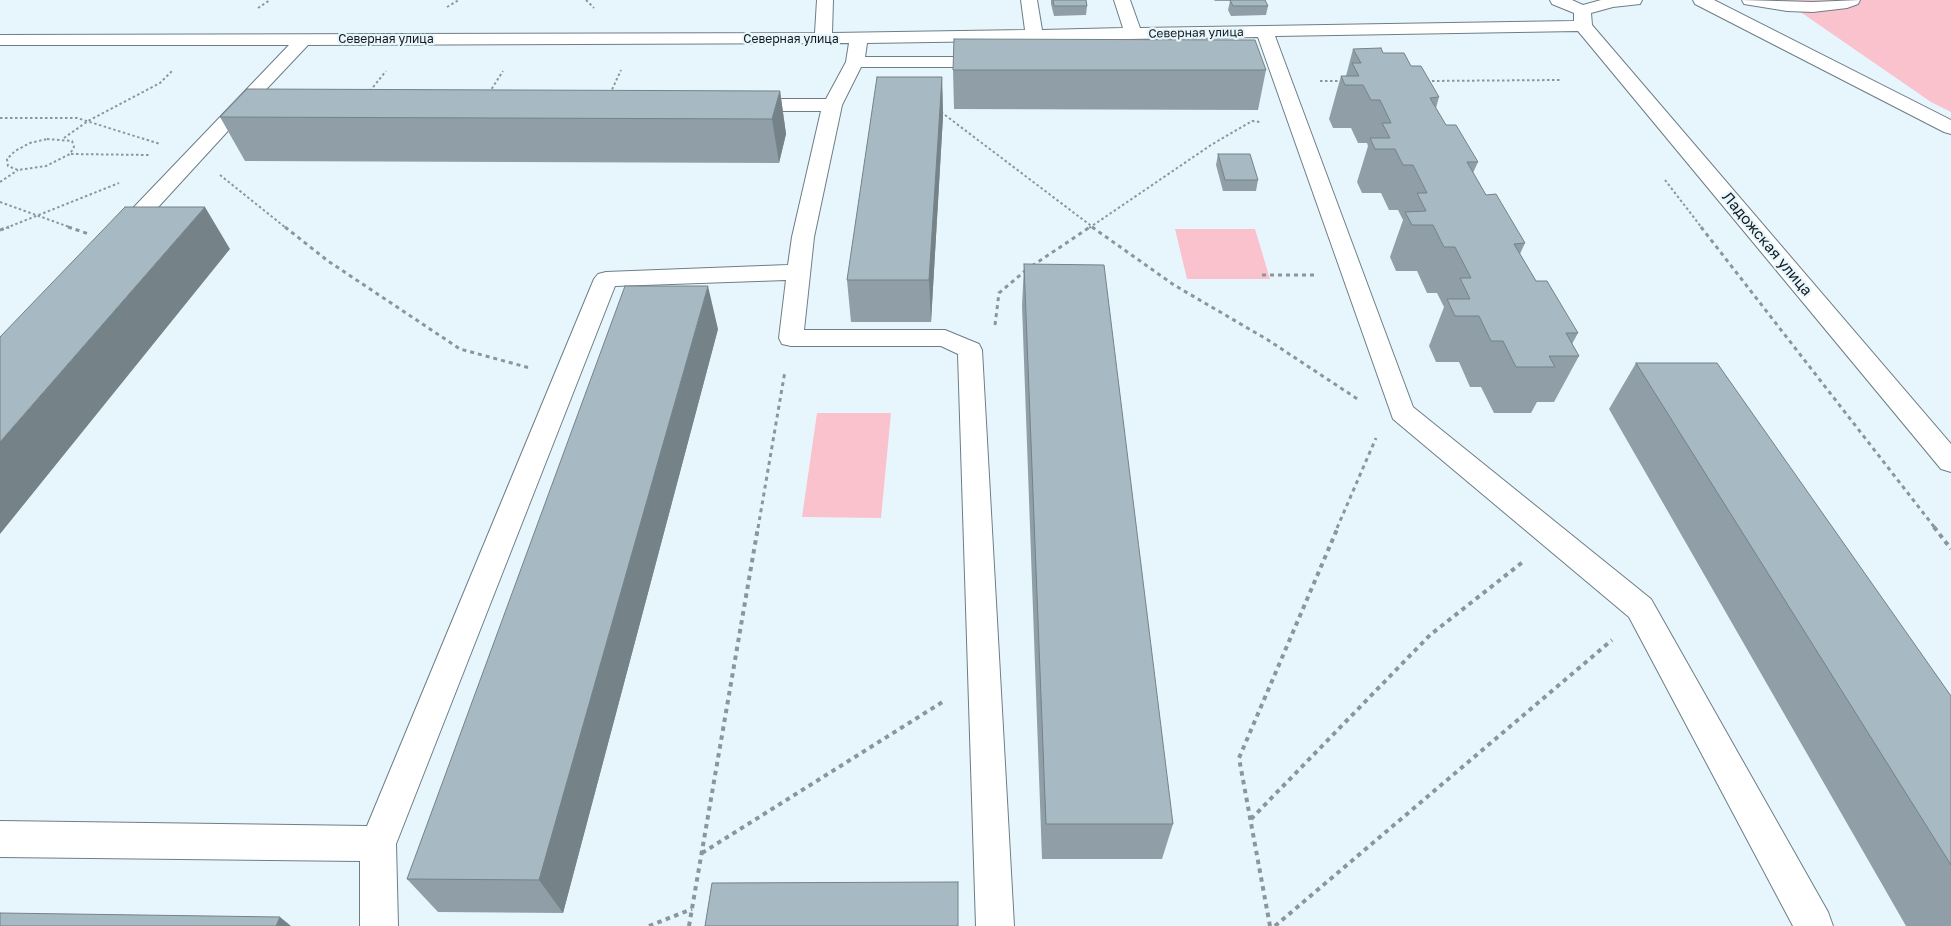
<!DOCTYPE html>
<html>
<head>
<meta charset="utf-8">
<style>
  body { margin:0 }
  canvas { display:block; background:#e7f6fd }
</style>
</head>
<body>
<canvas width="1951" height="926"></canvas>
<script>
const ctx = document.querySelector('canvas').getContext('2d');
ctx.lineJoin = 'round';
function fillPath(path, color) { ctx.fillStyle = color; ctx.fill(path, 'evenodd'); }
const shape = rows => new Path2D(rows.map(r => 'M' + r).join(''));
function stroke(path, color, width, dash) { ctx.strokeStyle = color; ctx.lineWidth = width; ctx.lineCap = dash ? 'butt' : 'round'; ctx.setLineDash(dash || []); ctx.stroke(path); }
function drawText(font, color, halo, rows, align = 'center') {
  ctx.font = font + ' "Golos Text",sans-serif'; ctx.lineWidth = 4.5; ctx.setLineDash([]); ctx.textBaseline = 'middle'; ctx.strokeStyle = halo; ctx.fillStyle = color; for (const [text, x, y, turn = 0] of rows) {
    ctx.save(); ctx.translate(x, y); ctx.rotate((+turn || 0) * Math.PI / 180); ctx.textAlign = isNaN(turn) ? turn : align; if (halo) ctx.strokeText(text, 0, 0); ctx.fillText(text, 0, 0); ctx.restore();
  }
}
fillPath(shape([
  [1783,0,1951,0,1951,112,1931,102],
  [1175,229,1255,229,1270,279,1187,279],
  [817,413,891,413,881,518,802,517]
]), '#fac2cc');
const minor = shape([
  [817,0,833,0,832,33,1025,30,1021,0,1037,0,1042,30,1123,28,1114,0,1130,0,1140,28,1574,21,1574,13,1552,4,1550,0,1572,0,1583,5,1601,0,1642,0,1640,4,1613,7,1591,13,1592,25,1951,444,1951,472,1941,469,1578,31,1275,36,1413,407,1651,599,1828,912,1833,926,1793,926,1629,617,1393,419,1258,37,867,43,865,57,991,57,997,58,1000,62,997,66,991,67,861,67,842,105,814,237,804,330,945,330,979,344,982,350,1014,926,976,926,958,354,941,346,791,346,782,344,779,338,786,280,615,286,396,844,398,926,360,926,360,861,0,857,0,821,367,826,594,279,598,274,606,272,788,265,792,237,821,111,746,111,739,109,736,105,739,101,746,99,826,99,846,62,849,43,308,45,258,98,262,103,260,107,248,109,128,240,120,242,112,240,109,235,112,230,289,45,0,45,0,35,815,33,817,0],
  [1693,0,1714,0,1951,120,1951,134,1944,132,1695,4,1693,0],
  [1742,0,1813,2,1860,0,1858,4,1847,8,1813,12,1787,11,1750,5,1744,4,1742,0]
]);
stroke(minor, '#6d7e86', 2);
stroke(shape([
  [586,0,594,8],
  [447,7,459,0],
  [258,8,270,0],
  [1320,81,1343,81],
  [1427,81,1560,80],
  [370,91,386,71],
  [489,93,503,71],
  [610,94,621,70],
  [941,112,1094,228],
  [0,118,77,118,160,144],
  [64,138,88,121,160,83,172,71],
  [47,139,72,141,74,147,70,154,46,166,18,170,8,166,7,159,15,151,30,143,47,139],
  [71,154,149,155],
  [220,175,286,228],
  [1665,180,1702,228],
  [0,182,18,170],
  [0,202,72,228],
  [6,228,119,183],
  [1089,228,1211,145,1252,121,1260,122]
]), '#8b969c', 2, [2.5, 2.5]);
stroke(shape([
  [68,227,89,234],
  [285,227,328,261,460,349,530,368],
  [1092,227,1174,285,1268,340,1359,400],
  [1701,227,1935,528],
  [0,230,9,227],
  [1032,266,1090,227],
  [1262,275,1316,275],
  [995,325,999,293,1025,271],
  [758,528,785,371],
  [1337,528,1376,438]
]), '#8b969c', 3, [4, 4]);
stroke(shape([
  [1934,527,1951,549],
  [1251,819,1430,635,1524,561],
  [702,853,944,701],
  [649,926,692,909],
  [689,926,758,527],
  [1270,926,1239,758,1338,527],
  [1275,926,1612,640]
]), '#8b969c', 4, [4.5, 4.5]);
fillPath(minor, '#fff');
fillPath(shape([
  [1051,0,1086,0,1087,6,1086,15,1054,16,1051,4],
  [1214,0,1265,0,1268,6,1266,15,1231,16,1228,10,1230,1,1215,1],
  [1353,49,1383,53,1411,66,1439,97,1436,108,1446,125,1478,162,1473,173,1486,195,1525,243,1520,254,1536,281,1578,333,1572,344,1579,356,1554,402,1537,402,1531,413,1494,413,1481,387,1470,387,1459,362,1436,362,1429,346,1444,307,1437,293,1427,293,1417,271,1396,271,1390,257,1403,220,1398,210,1389,210,1381,193,1362,193,1357,182,1368,146,1367,143,1358,143,1351,128,1333,128,1329,119,1341,76,1346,76],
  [953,70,1266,70,1258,110,954,109],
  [942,77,943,116,931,322,851,322,847,280],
  [780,91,786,134,779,163,245,161,220,117],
  [1218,154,1258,180,1256,191,1223,191,1216,165],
  [1024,264,1173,824,1162,859,1042,859,1022,306],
  [718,329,563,913,438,912,407,879],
  [1636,363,1951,696,1951,926,1906,926,1609,409]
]), '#909fa7');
fillPath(shape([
  [942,77,943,116,931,322,929,280],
  [780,91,786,134,779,163,772,119],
  [205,207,230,249,0,534,0,442],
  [708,286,718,329,563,913,539,880],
  [280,917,291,926,276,926]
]), '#758288');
const building = shape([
  [1053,0,1086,0,1087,6,1054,6,1053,0],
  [1230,0,1265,0,1268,6,1233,6,1230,0],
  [954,39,1255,40,1266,70,953,70,954,39],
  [1381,48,1383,53,1404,53,1411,66,1421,66,1439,97,1430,98,1446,125,1456,125,1478,162,1467,162,1486,195,1496,194,1525,243,1514,244,1536,281,1547,281,1578,333,1566,333,1579,356,1549,356,1555,367,1516,367,1503,341,1491,341,1479,316,1455,316,1447,299,1470,299,1460,278,1471,278,1455,247,1444,247,1433,225,1412,225,1405,212,1426,211,1417,193,1427,193,1413,165,1403,165,1395,149,1375,149,1370,138,1390,138,1382,123,1391,123,1380,100,1371,100,1363,85,1345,85,1341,76,1359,76,1352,63,1361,63,1353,49,1381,48],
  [877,77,942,77,929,280,847,280,877,77],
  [247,89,780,91,772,119,220,117,247,89],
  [1218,154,1250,154,1258,180,1225,180,1218,154],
  [125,207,205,207,0,442,0,337,125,207],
  [1024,264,1104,265,1173,824,1046,824,1024,264],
  [625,286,708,286,539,880,407,879,625,286],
  [1636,363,1717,363,1951,696,1951,865,1636,363],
  [958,882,958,926,705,926,712,883,958,882],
  [0,913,280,917,276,926,0,926,0,913]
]);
fillPath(building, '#a7b9c2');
stroke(building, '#758288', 1);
drawText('12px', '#141b1e', '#e7f6fd', [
  ["Северная улица",1196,33,-1],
  ["Северная улица",386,39],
  ["Северная улица",791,39]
]);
drawText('15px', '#141b1e', '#e7f6fd', [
  ["Ладожская улица",1767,244,50]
]);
</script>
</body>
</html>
